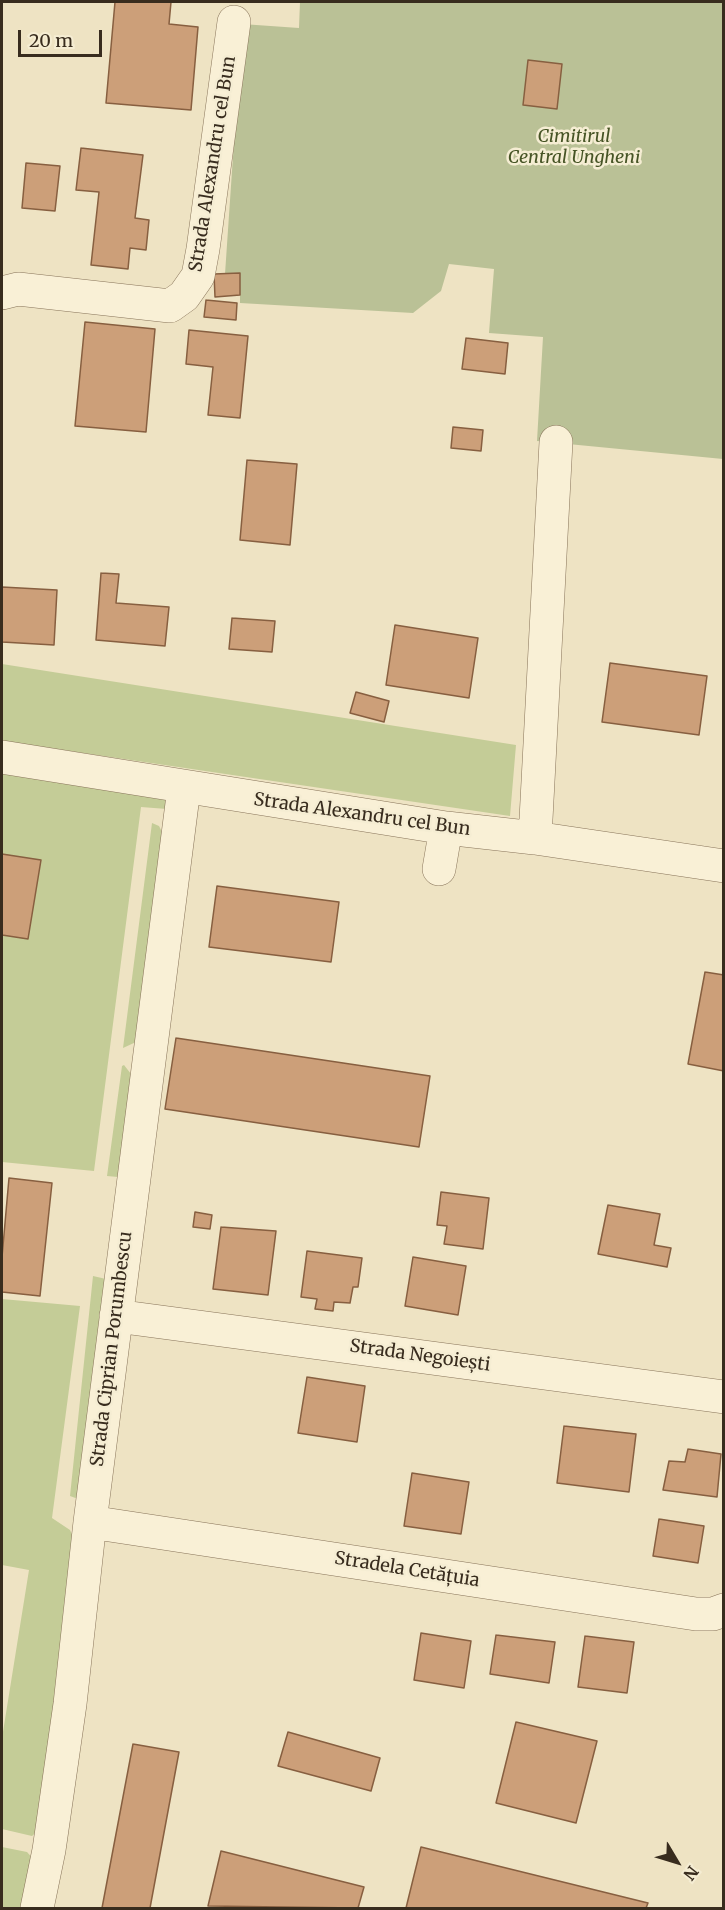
<!DOCTYPE html>
<html>
<head>
<meta charset="utf-8">
<style>
  body { margin:0 }
  #map { position:relative; width:725px; height:1910px; overflow:hidden; background:#eee3c3; font-family:Merriweather,serif }
  canvas { display:block }
  .frame { position:absolute; inset:0; border:3px solid #382c1e; pointer-events:none }
  .north { position:absolute; left:647px; top:1832px; width:60px; height:60px; -webkit-text-stroke:4px #f5edd3; paint-order:stroke; rotate:128deg; font-size:16px; font-weight:700; line-height:24px; text-align:center; color:#382c1e }
  .north::after { content:''; display:block; margin:auto; width:21px; height:27px; background:#382c1e; clip-path:polygon(50% 0,100% 100%,50% 72%,0 100%) }
  .scale { position:absolute; left:18px; top:30px; width:84px; height:27px; box-sizing:border-box; border:3px solid #382c1e; border-top:0; padding-left:8px; font-size:18px; line-height:21px; white-space:nowrap; color:#382c1e; -webkit-text-stroke:4px #f5edd3; paint-order:stroke }
</style>
</head>
<body>
<div id="map">
<canvas width="725" height="1910"></canvas>
<div class="frame"></div>
<div class="north">N</div>
<div class="scale">20 m</div>
</div>
<script>
const ctx = document.querySelector('canvas').getContext('2d');
ctx.lineJoin = 'round';
function fillPath(path, color) { ctx.fillStyle = color; ctx.fill(path, 'evenodd'); }
const shape = rows => new Path2D(rows.map(r => 'M' + r).join(''));
function stroke(path, color, width, dash) { ctx.strokeStyle = color; ctx.lineWidth = width; ctx.lineCap = dash ? 'butt' : 'round'; ctx.setLineDash(dash || []); ctx.stroke(path); }
function drawText(font, color, halo, rows, align = 'center') {
  ctx.font = font + ' Merriweather,serif'; ctx.lineWidth = 5; ctx.setLineDash([]); ctx.textBaseline = 'middle'; ctx.strokeStyle = halo; ctx.fillStyle = color; for (const [text, x, y, turn = 0] of rows) {
    ctx.save(); ctx.translate(x, y); ctx.rotate((+turn || 0) * Math.PI / 180); ctx.textAlign = isNaN(turn) ? turn : align; if (halo) ctx.strokeText(text, 0, 0); ctx.fillText(text, 0, 0); ctx.restore();
  }
}
fillPath(shape([
  [2,664,516,745,510,816,2,741],
  [2,768,169,793,167,809,141,807,94,1171,2,1162],
  [152,823,159,826,163,834,136,1042,123,1048],
  [124,1065,131,1074,118,1177,107,1176,122,1066],
  [93,1276,106,1279,81,1500,70,1496],
  [2,1299,80,1306,52,1518,70,1530,76,1543,40,1829,32,1836,2,1829,2,1738,29,1570,2,1565],
  [2,1847,27,1852,35,1861,25,1908,2,1908]
]), '#c4cc97');
fillPath(shape([
  [300,2,723,2,723,459,537,441,543,337,489,333,494,269,449,264,441,291,413,313,240,303,240,274,225,274,242,24,299,28]
]), '#bac196');
const building = shape([
  [115,2,171,2,169,24,198,27,191,110,106,103,115,2],
  [528,60,562,64,557,109,523,105,528,60],
  [81,148,143,155,135,218,149,220,146,250,130,248,128,269,91,265,99,192,76,190,81,148],
  [26,163,60,166,55,211,22,208,26,163],
  [240,273,240,295,215,297,214,274,240,273],
  [206,300,237,303,236,320,204,317,206,300],
  [85,322,155,329,146,432,75,426,85,322],
  [189,330,248,336,240,418,208,415,213,367,186,364,189,330],
  [466,338,508,343,505,374,462,369,466,338],
  [453,427,483,430,481,451,451,448,453,427],
  [247,460,297,464,290,545,240,540,247,460],
  [101,573,119,574,116,603,169,607,165,646,96,640,101,573],
  [2,587,57,590,54,645,2,642,2,587],
  [232,618,275,621,272,652,229,649,232,618],
  [395,625,478,638,469,698,386,685,395,625],
  [610,663,707,676,699,735,602,722,610,663],
  [356,692,389,701,384,722,350,713,356,692],
  [2,854,41,860,28,939,2,935,2,854],
  [217,886,339,902,331,962,209,947,217,886],
  [705,972,724,975,724,1071,688,1064,705,972],
  [176,1038,430,1076,419,1147,165,1109,176,1038],
  [9,1178,52,1183,40,1296,2,1292,2,1257,9,1178],
  [441,1192,489,1198,483,1249,444,1244,447,1226,437,1225,441,1192],
  [608,1205,660,1214,654,1245,671,1248,667,1267,598,1254,608,1205],
  [195,1212,212,1215,210,1229,193,1227,195,1212],
  [221,1227,276,1231,268,1295,213,1289,221,1227],
  [307,1251,362,1258,358,1287,353,1287,350,1303,334,1302,333,1311,315,1309,317,1299,301,1297,307,1251],
  [413,1257,466,1266,458,1315,405,1306,413,1257],
  [307,1377,365,1386,357,1442,298,1433,307,1377],
  [564,1426,636,1434,629,1492,557,1483,564,1426],
  [688,1449,721,1454,717,1497,663,1490,669,1461,685,1462,688,1449],
  [412,1473,469,1482,461,1534,404,1526,412,1473],
  [659,1519,704,1526,698,1563,653,1556,659,1519],
  [421,1633,471,1641,464,1688,414,1680,421,1633],
  [496,1635,555,1642,549,1683,490,1674,496,1635],
  [585,1636,634,1642,627,1693,578,1687,585,1636],
  [516,1722,597,1741,576,1823,496,1803,516,1722],
  [288,1732,380,1758,371,1791,278,1766,288,1732],
  [133,1744,179,1752,150,1908,102,1908,133,1744],
  [421,1847,648,1903,646,1908,406,1908,421,1847],
  [221,1851,364,1887,358,1908,208,1906,221,1851]
]);
fillPath(building, '#cc9f79');
stroke(building, '#875f40', 1.5);
const minor = shape([
  [2,293,18,289,170,306,184,296,198,276,203,249,234,22],
  [2,757,446,828,535,838,724,866],
  [535,838,556,442],
  [439,869,446,828],
  [116,1316,724,1397],
  [90,1522,696,1614,713,1614,724,1610],
  [37,1908,49,1850,70,1704,90,1522,184,788]
]);
stroke(minor, '#88745a', 34);
stroke(minor, '#f9f0d6', 33);
drawText('italic 18px', '#465425', '#f5edd3', [
  ["Cimitirul",574,137],
  ["Central Ungheni",574,158]
]);
drawText('18px', '#382c1e', '#f5edd3', [
  ["Strada Alexandru cel Bun",213,164,-81],
  ["Strada Alexandru cel Bun",362,815,8],
  ["Strada Ciprian Porumbescu",112,1349,-83],
  ["Strada Negoiești",420,1356,8],
  ["Stradela Cetățuia",407,1570,9]
]);
</script>
</body>
</html>
